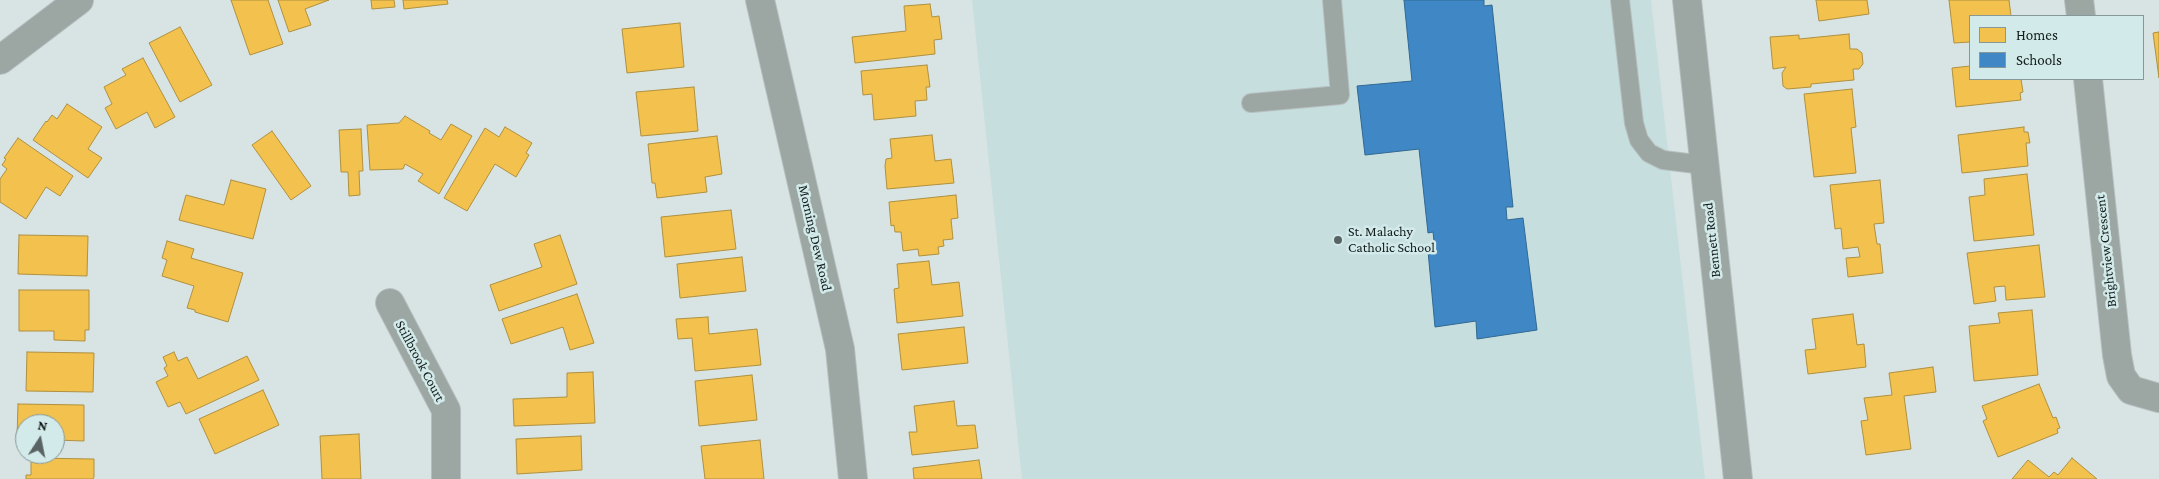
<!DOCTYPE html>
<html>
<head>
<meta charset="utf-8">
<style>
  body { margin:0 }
  #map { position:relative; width:2159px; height:479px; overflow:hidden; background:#d8e4e4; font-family:"Crimson Pro",serif }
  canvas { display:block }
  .legend { position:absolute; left:1969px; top:15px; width:175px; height:65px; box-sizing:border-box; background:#d2eae9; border:1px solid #869897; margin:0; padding:6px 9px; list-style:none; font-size:15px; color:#141d1d }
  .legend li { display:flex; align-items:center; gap:10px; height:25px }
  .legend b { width:25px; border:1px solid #869897 }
  .north { position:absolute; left:15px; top:414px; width:50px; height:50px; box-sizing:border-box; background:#d2eae9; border:1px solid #869897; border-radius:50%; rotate:11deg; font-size:14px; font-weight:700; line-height:20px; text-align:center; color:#141d1d }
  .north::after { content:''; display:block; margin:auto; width:18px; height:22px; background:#596363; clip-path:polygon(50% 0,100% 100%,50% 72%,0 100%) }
</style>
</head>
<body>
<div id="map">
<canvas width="2159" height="479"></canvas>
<ul class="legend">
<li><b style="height:14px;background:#f2c14e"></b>Homes</li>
<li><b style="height:14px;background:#3f88c5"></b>Schools</li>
</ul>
<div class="north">N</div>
</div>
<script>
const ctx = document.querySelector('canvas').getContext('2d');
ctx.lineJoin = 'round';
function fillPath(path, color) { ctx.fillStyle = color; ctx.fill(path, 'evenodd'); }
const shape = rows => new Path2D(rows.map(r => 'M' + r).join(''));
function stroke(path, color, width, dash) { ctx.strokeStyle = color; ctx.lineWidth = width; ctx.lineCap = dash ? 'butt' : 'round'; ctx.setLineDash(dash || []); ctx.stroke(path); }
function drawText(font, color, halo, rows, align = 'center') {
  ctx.font = font + ' "Crimson Pro",serif'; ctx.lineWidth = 5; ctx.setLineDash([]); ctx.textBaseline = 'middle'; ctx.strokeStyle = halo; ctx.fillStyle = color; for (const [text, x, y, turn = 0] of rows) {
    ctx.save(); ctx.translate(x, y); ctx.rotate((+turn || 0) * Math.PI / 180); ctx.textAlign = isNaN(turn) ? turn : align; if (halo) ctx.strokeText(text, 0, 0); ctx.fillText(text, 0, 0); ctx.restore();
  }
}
fillPath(shape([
  [972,0,1651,0,1705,479,1022,479]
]), '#c6dedd');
const homes = shape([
  [231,0,268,0,283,44,250,55,231,0],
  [278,0,329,0,305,9,311,25,289,32,278,0],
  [371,0,394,0,395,7,372,9,371,0],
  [403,0,447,0,448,4,404,9,403,0],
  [1816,0,1867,0,1869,14,1819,21,1816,0],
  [1949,0,2009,0,2011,16,1970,16,1970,42,1954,43,1949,0],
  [930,4,932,17,939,16,942,39,934,40,935,54,855,63,852,37,906,31,904,6,930,4],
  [680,23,684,67,627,73,622,29,680,23],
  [180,27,212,85,180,102,149,43,180,27],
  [2159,32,2159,78,2153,33,2159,32],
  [1849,34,1850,49,1857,49,1862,53,1863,64,1859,69,1853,69,1854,80,1811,84,1811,87,1787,89,1783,86,1782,73,1786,67,1773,69,1770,37,1799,35,1799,39,1849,34],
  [143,58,175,117,155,128,147,112,116,129,105,108,112,104,104,87,126,75,122,69,143,58],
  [927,65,930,87,926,87,927,100,915,101,916,116,874,120,872,94,863,95,861,71,927,65],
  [1970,66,1970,79,2021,79,2023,92,2020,93,2021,100,1956,107,1952,68,1970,66],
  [694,87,698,131,641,136,636,92,694,87],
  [1852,89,1856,127,1851,128,1856,173,1814,177,1804,94,1852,89],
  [67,104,102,127,88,149,102,158,88,178,33,140,46,121,47,122,52,115,57,119,67,104],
  [405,116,430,131,429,133,441,140,451,124,472,136,439,194,418,181,423,174,405,164,403,169,370,170,367,125,399,123,405,116],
  [505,127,532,143,526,153,529,155,516,177,495,164,467,211,444,198,485,128,499,137,505,127],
  [2024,127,2024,132,2028,132,2030,143,2026,143,2028,166,1962,173,1958,135,2024,127],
  [361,129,363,171,359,171,360,195,349,196,348,172,341,172,339,130,361,129],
  [272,131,311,186,291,200,252,145,272,131],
  [932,135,935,161,951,159,954,183,887,189,885,166,886,159,892,158,890,139,932,135],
  [717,136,722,174,705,177,707,192,657,198,655,183,652,183,648,144,717,136],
  [18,138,73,176,60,196,46,187,26,219,0,202,0,179,7,169,2,165,6,159,4,158,18,138],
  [2027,174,2034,235,1974,241,1969,197,1985,195,1984,179,2027,174],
  [231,180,266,189,253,239,179,220,186,195,224,205,231,180],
  [1880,180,1884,223,1874,224,1877,244,1880,244,1883,273,1848,277,1846,258,1860,257,1858,247,1843,249,1841,228,1835,229,1830,185,1880,180],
  [956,195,958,218,951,219,953,239,943,240,944,246,938,247,939,254,919,256,918,249,903,251,901,232,895,232,894,225,891,226,889,202,956,195],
  [731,210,736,249,665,257,661,217,731,210],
  [19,235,88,236,87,276,18,274,19,235],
  [560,235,577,284,499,311,490,285,542,267,534,244,560,235],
  [167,241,194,249,191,258,243,273,228,322,195,312,195,310,187,308,194,286,162,276,167,260,162,258,167,241],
  [2039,245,2045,297,2006,300,2005,286,1994,287,1996,301,1974,304,1967,253,2039,245],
  [742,257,746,291,680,298,677,264,742,257],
  [929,261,932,285,959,282,963,316,897,323,894,289,899,288,897,264,929,261],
  [19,290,89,290,89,330,85,330,85,341,54,340,54,331,19,331,19,290],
  [577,294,594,343,570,350,563,327,511,344,502,319,577,294],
  [2032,310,2038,375,1974,381,1969,326,2000,323,1998,313,2032,310],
  [1853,314,1857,345,1864,344,1866,367,1808,374,1805,350,1816,349,1812,319,1853,314],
  [708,317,709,334,757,329,761,365,695,371,692,338,678,339,676,319,708,317],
  [964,327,968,363,902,370,898,334,964,327],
  [27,352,94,353,93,392,26,391,27,352],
  [174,352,178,361,187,357,198,379,247,356,259,380,186,414,180,402,168,407,156,382,168,376,164,368,167,366,163,357,174,352],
  [1933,367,1936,392,1904,396,1911,449,1866,455,1861,421,1868,420,1864,398,1892,395,1889,373,1933,367],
  [593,372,595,423,514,426,513,399,567,397,567,373,593,372],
  [752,375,757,420,699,426,695,381,752,375],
  [2039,384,2053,418,2056,417,2060,428,2057,429,2058,433,1998,457,1983,421,1987,419,1982,406,2039,384],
  [263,390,279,425,215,454,199,419,263,390],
  [954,401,957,426,975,425,978,448,912,455,909,432,917,432,914,406,954,401],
  [18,404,84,405,84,441,55,440,55,424,25,424,25,439,17,439,18,404],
  [359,434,361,479,322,479,320,436,359,434],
  [581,436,582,470,517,474,516,439,581,436],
  [760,440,764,479,705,479,701,446,760,440],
  [31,458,94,459,94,477,93,479,26,479,26,475,31,475,31,458],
  [2072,458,2097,479,2012,479,2028,460,2049,477,2054,472,2058,475,2072,458],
  [979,460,982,479,914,479,913,468,979,460]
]);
fillPath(homes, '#f2c14e');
stroke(homes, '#af903f', 1);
const schools = shape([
  [1404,0,1484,0,1484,6,1492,5,1513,207,1506,207,1507,220,1523,218,1537,330,1477,339,1476,321,1435,327,1428,251,1435,250,1433,232,1428,233,1419,149,1365,155,1357,86,1412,81,1404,0]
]);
fillPath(schools, '#3f88c5');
stroke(schools, '#326893', 1);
const lane = shape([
  [1620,0,1634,123,1639,140,1649,153,1663,160,1704,165],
  [1251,103,1340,95,1332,0]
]);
const street = shape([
  [760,0,840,349,853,479],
  [1687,0,1738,479],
  [2079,0,2081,16],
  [0,60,79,0],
  [2088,79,2117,355,2121,376,2131,390,2159,398],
  [390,303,446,410,446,479]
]);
stroke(lane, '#b6bfbf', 20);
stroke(street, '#b6bfbf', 30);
stroke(lane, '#9ca6a2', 18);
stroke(street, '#9ca6a2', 28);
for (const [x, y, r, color] of [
  [1338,240,5,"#596363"]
]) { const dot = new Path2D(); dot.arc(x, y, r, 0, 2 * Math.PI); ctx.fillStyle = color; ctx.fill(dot); stroke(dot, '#d2eae9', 2); }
drawText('14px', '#141d1d', '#d2eae9', [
  ["St. Malachy",1348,232],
  ["Catholic School",1348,248]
], 'left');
drawText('14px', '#141d1d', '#d2eae9', [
  ["Morning Dew Road",815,238,77],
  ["Bennett Road",1712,240,-96],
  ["Brightview Crescent",2106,251,-96],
  ["Stillbrook Court",420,361,62]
]);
</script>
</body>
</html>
